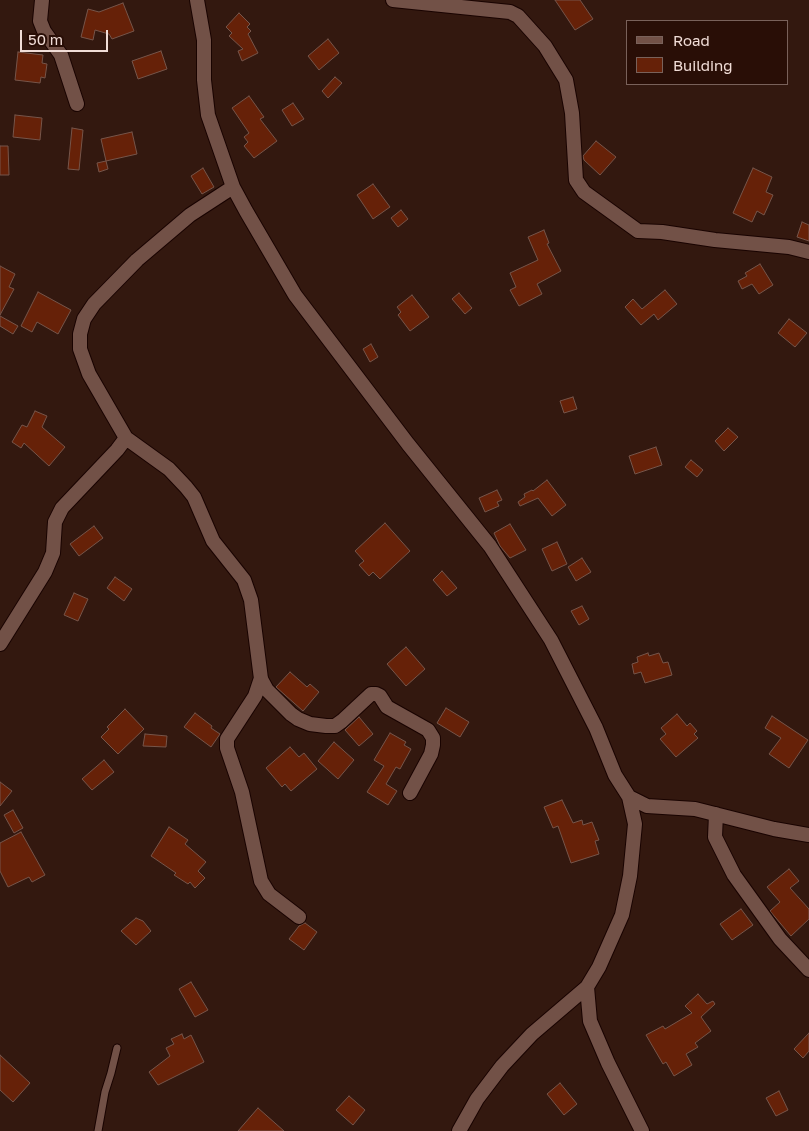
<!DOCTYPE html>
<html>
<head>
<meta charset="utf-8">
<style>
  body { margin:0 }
  #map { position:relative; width:809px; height:1131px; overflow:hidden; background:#33180f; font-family:"Golos Text",sans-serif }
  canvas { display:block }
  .legend { position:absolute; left:626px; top:20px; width:162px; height:65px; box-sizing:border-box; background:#290e06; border:1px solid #79615a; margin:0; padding:6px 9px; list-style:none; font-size:15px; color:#f1ddd7 }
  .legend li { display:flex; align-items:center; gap:10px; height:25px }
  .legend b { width:25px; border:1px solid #79615a }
  .scale { position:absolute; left:20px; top:30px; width:88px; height:22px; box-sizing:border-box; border:2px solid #f1ddd7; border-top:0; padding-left:6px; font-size:15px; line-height:18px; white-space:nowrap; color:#f1ddd7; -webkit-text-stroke:4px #290e06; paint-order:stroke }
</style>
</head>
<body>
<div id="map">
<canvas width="809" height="1131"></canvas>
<ul class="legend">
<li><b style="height:6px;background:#725147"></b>Road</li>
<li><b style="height:14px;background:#662108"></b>Building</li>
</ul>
<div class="scale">50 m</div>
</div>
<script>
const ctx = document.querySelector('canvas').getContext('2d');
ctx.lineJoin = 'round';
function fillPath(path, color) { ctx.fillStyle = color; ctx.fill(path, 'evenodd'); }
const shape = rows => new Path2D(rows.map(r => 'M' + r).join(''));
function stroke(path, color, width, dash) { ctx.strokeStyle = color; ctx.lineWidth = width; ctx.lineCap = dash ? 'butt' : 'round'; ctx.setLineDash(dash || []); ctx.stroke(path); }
const building = shape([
  [555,0,580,0,593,19,575,30,555,0],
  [123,3,134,31,112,39,109,34,95,30,93,40,81,37,88,9,99,12,123,3],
  [239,13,250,24,247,27,251,31,248,34,258,53,242,61,238,51,243,49,229,36,232,33,226,27,239,13],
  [328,39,339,53,319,70,308,56,328,39],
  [161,51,167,69,138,79,132,61,161,51],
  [18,52,43,55,42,63,47,64,45,78,41,77,40,83,15,80,18,52],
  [335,77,342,83,328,98,322,91,335,77],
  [249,96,264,117,260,119,277,141,254,158,244,146,248,142,244,137,249,133,232,108,249,96],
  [293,103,304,119,292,126,282,110,293,103],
  [15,115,42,118,40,140,13,137,15,115],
  [72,128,83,130,79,170,68,169,72,128],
  [132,132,137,154,106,161,108,169,99,172,97,163,106,161,101,139,132,132],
  [596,141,616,157,600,175,584,160,583,156,596,141],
  [0,146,8,146,9,175,0,175,0,146],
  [203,168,214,187,202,194,191,176,203,168],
  [753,168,772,177,766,192,773,195,764,215,757,211,752,222,733,213,753,168],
  [373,184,390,207,373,219,357,195,373,184],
  [401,210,408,219,398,227,391,218,401,210],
  [802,222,809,225,809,241,797,237,802,222],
  [544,230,549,243,547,244,561,271,537,284,542,294,519,306,510,290,516,287,510,273,538,260,528,237,544,230],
  [760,264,773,285,759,294,752,284,742,289,738,281,747,276,745,273,760,264],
  [0,266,15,274,9,287,14,289,0,315,0,266],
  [665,290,677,304,658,320,654,314,641,325,625,307,633,299,642,309,665,290],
  [38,292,71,310,58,334,37,322,32,332,21,326,38,292],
  [459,293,472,308,465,314,452,299,459,293],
  [412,295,429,317,410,331,398,315,401,312,397,307,412,295],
  [0,316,18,326,13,334,0,326,0,316],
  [789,319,807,333,795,347,778,333,789,319],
  [371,344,378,357,370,362,363,349,371,344],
  [573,397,577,409,564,413,560,401,573,397],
  [35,411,47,416,42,427,65,447,49,466,24,443,21,448,12,442,22,425,27,427,35,411],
  [728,428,738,437,724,451,715,441,728,428],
  [656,447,662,465,635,474,629,456,656,447],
  [691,460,703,470,697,477,685,467,691,460],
  [547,480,566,505,552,516,538,498,520,506,518,502,525,497,524,494,532,490,533,491,547,480],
  [497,490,502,500,497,502,499,506,485,512,479,498,497,490],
  [385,523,410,551,380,579,373,572,369,576,359,565,364,561,355,551,385,523],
  [510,524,526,550,510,558,500,546,494,533,510,524],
  [94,526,103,538,79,556,70,544,94,526],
  [557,542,567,564,552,571,542,549,557,542],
  [582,558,591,572,576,581,568,567,582,558],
  [442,571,457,588,447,596,433,580,442,571],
  [115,577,132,589,124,601,107,588,115,577],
  [74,593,88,599,78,621,64,615,74,593],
  [582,606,589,619,579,625,571,611,582,606],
  [406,647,425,669,406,686,387,664,406,647],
  [648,653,649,656,659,653,663,663,668,662,672,675,645,683,641,672,634,674,632,664,638,662,637,657,648,653],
  [290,672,307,687,310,684,319,692,303,711,276,687,290,672],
  [446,708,469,722,460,737,437,723,446,708],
  [125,709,144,729,118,754,101,737,109,729,107,727,125,709],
  [195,713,212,726,211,728,220,734,211,747,184,727,195,713],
  [677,714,687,726,690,723,697,731,694,734,698,738,676,757,660,739,666,734,661,728,677,714],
  [772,716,808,740,789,768,769,754,781,738,765,728,772,716],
  [359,717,373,734,359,746,345,730,359,717],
  [390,733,406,742,404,745,411,749,400,769,396,767,386,784,397,791,388,805,367,792,384,766,374,760,390,733],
  [145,734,167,736,166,747,143,746,145,734],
  [334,742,354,760,338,779,318,761,334,742],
  [290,747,299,757,304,753,317,769,291,791,285,784,282,787,266,768,290,747],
  [104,760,114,772,92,790,82,779,104,760],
  [0,782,12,791,0,806,0,782],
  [562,800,573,823,582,820,583,825,592,822,599,840,595,841,599,854,571,863,558,826,553,828,544,807,562,800],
  [13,810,23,828,14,833,4,815,13,810],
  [169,827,188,840,185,844,206,862,198,871,205,878,195,888,190,882,188,884,174,875,176,873,151,856,169,827],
  [21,832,45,875,32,882,29,877,8,887,0,871,0,843,21,832],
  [789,869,799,881,790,888,809,909,809,919,791,936,770,911,780,902,767,887,789,869],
  [741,909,753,925,732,940,720,924,741,909],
  [136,918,143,921,151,931,136,945,121,931,136,918],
  [305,923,317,932,304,950,289,939,299,926,305,923],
  [191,982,208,1010,195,1017,179,989,191,982],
  [698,994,707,1004,713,1001,715,1004,701,1017,711,1031,695,1043,698,1047,686,1054,692,1065,674,1076,666,1062,663,1064,646,1035,663,1026,665,1029,692,1013,685,1006,698,994],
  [809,1033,809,1051,803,1058,794,1049,809,1033],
  [182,1034,184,1039,191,1035,204,1062,158,1085,149,1072,170,1056,166,1048,174,1044,171,1039,182,1034],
  [0,1055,30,1083,13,1102,0,1090,0,1055],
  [560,1083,577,1104,564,1115,547,1094,560,1083],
  [779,1091,788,1110,776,1116,766,1098,779,1091],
  [349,1096,365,1110,353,1125,336,1110,349,1096],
  [258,1108,284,1131,238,1131,258,1108]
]);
fillPath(building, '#662108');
stroke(building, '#76554a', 1);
const lane = shape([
  [98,1131,105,1092,111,1073,117,1048]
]);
const street = shape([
  [42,0,40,21,44,31,61,55,77,104],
  [197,0,204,40,204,80,208,115,233,187,246,211,295,295,408,444,490,546,551,640,596,728,615,775,629,797,635,824,630,876,622,915,599,967,587,987,532,1034,502,1066,477,1099,459,1131],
  [393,0,510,12,518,16,545,46,566,80,572,113,576,180,584,192,638,231,662,232,715,240,789,247,809,252],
  [233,187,190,215,137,260,94,304,84,319,80,334,80,349,89,374,126,438,169,469,186,487,194,497,213,541,244,580,251,600,261,679,267,690,291,714,298,719,310,724,326,726,335,726,342,721,371,694,376,694,380,696,387,707,428,730,433,738,433,745,431,754,410,793],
  [0,644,45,572,53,553,55,522,62,508,117,450,126,438],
  [261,678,255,696,227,739,227,748,242,792,261,881,269,894,299,917],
  [629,797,647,806,695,809,774,829,809,835],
  [716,814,715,837,734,875,780,939,809,970],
  [587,987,590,1021,608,1063,642,1131]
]);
stroke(lane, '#190300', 9);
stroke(street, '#190300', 16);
stroke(lane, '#725147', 7);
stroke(street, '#725147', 14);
</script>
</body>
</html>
